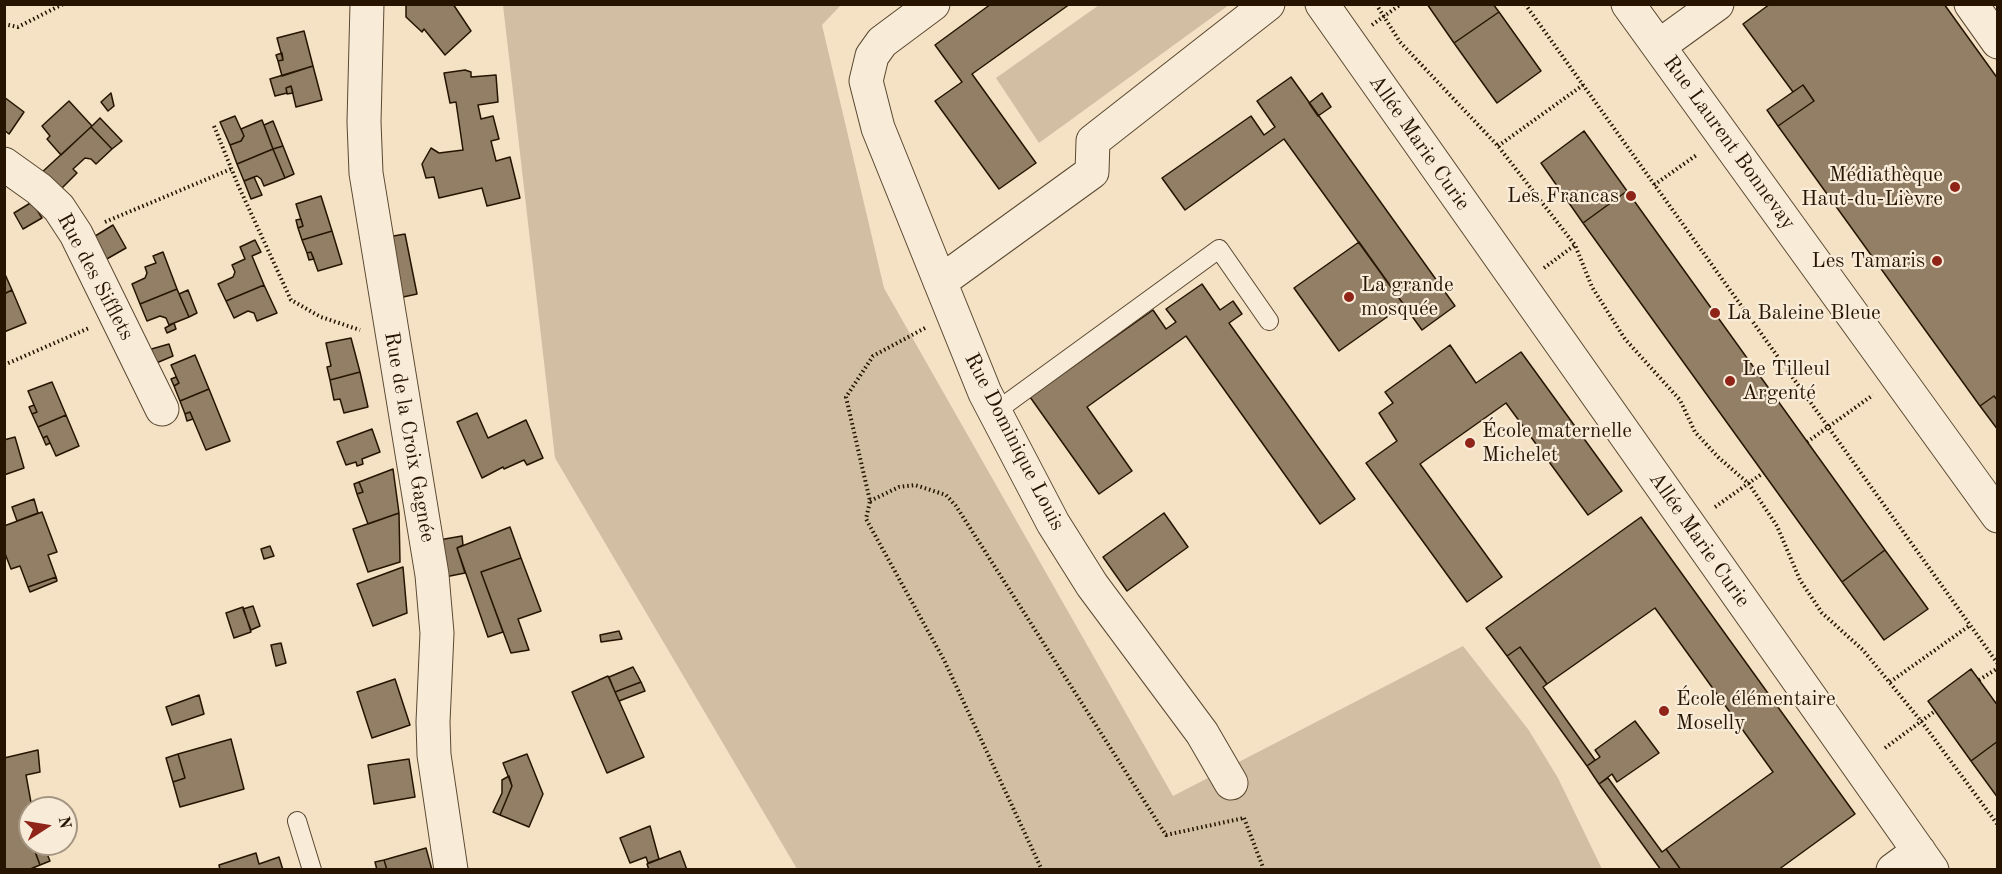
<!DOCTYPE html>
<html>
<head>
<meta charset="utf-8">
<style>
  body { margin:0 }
  #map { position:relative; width:2002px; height:874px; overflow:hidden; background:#f5e2c4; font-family:"Old Standard TT",serif }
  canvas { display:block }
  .frame { position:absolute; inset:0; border:6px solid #261400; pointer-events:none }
  .north { position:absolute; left:18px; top:796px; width:60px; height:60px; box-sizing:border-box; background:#f8ecd9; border:2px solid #a49682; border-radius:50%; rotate:78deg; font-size:16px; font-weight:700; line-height:24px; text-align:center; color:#261400 }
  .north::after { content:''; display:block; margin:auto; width:21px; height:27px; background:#8f2418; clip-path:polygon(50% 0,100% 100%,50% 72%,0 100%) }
</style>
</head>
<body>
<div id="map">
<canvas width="2002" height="874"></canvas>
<div class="frame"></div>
<div class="north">N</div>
</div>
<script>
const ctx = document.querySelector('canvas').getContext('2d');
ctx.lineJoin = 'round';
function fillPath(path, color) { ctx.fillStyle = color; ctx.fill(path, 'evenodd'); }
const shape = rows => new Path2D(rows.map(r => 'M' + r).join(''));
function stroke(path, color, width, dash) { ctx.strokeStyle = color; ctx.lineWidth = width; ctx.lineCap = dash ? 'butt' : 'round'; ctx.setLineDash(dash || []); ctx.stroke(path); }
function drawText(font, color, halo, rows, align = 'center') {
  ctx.font = font + ' "Old Standard TT",serif'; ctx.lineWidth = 4.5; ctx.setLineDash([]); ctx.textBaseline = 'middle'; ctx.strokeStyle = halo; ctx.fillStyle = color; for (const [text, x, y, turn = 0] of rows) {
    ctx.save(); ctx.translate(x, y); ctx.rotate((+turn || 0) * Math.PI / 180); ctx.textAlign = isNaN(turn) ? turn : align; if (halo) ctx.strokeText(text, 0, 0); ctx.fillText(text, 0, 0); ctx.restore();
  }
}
fillPath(shape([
  [503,5,841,5,822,25,884,288,1173,796,1463,646,1528,729,1558,778,1602,869,797,869,555,458],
  [1099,5,1229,5,1039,143,996,78]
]), '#d2bfa3');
const building = shape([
  [406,4,453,4,471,31,445,55,424,29,422,32,406,17,406,4],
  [991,4,1070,4,972,74,1036,163,999,189,935,101,962,82,935,45,991,4],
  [1427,4,1493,4,1499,12,1454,43,1427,4],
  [1770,4,1944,4,1998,79,1998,401,1994,396,1980,406,1778,126,1814,101,1803,85,1793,92,1743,24,1770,4],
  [1499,12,1541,71,1497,103,1454,43,1499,12],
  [304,31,313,66,282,76,278,61,283,60,277,38,304,31],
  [282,53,283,60,278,61,276,55,282,53],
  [313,66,322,100,296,107,291,86,286,88,287,93,275,96,270,79,313,66],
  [465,70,471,72,471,77,496,75,498,102,478,105,481,119,493,116,499,139,491,141,496,161,510,157,520,198,487,206,482,188,439,198,434,177,426,178,422,164,431,148,439,153,463,150,456,102,450,103,444,73,465,70],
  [1291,77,1455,306,1422,330,1284,139,1185,210,1162,178,1251,116,1264,135,1275,127,1257,101,1291,77],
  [1803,85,1814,101,1778,126,1767,110,1803,85],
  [291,86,293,93,287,94,286,88,291,86],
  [111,93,114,106,108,111,101,102,111,93],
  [1322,93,1331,107,1318,116,1309,103,1322,93],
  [4,97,24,112,9,134,4,130,4,97],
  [69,101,92,126,61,155,47,139,50,136,42,126,69,101],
  [235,116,244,136,241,141,230,145,220,122,235,116],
  [100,118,122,141,112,149,91,127,100,118],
  [262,120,273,149,237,164,230,145,241,141,244,136,241,129,262,120],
  [273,121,283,146,273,149,264,125,273,121],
  [91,127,112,149,96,164,91,159,85,158,73,169,77,173,58,192,40,174,91,127],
  [1584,131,1627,191,1583,223,1541,163,1584,131],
  [283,146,294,174,285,178,273,149,283,146],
  [273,149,285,178,264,186,261,179,257,176,244,181,237,164,273,149],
  [254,177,262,195,251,199,244,181,254,177],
  [1627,191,1885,550,1842,582,1583,223,1627,191],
  [321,196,332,231,302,240,298,228,303,226,296,204,321,196],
  [32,202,42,218,23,229,14,213,32,202],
  [301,219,303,226,298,228,296,220,301,219],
  [113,225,126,248,105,260,92,238,113,225],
  [332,231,342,264,318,271,311,252,307,253,302,240,332,231],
  [405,234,417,294,394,299,382,238,405,234],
  [255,240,261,252,252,256,264,285,226,301,218,284,233,277,235,272,232,265,245,259,240,247,255,240],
  [1359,242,1404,305,1339,351,1294,288,1359,242],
  [163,252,177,289,140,304,132,284,145,278,147,273,145,267,156,263,153,256,163,252],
  [311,252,314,259,309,260,307,253,311,252],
  [4,272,12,290,4,294,4,272],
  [1202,284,1220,310,1233,301,1242,314,1229,323,1355,499,1320,524,1186,336,1087,407,1132,471,1099,494,1030,397,1153,310,1166,329,1176,322,1166,309,1202,284],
  [264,285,277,313,257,321,254,313,248,311,234,318,226,301,264,285],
  [177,289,189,317,169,325,166,318,160,316,147,321,140,304,177,289],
  [12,290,26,323,4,332,4,294,12,290],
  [188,290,197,313,189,317,179,294,188,290],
  [174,323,176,329,167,333,165,328,174,323],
  [351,338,360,372,330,380,327,367,331,366,326,343,351,338],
  [169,344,173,356,154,364,148,350,169,344],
  [1450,345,1476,383,1521,352,1622,491,1588,515,1506,403,1420,464,1502,577,1467,602,1366,463,1397,441,1379,413,1393,403,1385,392,1450,345],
  [195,355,209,389,180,401,174,386,179,383,171,365,195,355],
  [360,372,368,407,344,413,340,399,334,400,330,380,360,372],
  [176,377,179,383,174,386,171,379,176,377],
  [52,382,66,415,38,427,32,414,37,412,28,391,52,382],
  [209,389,230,441,206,450,190,412,185,414,180,401,209,389],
  [1994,396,1998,401,1998,430,1980,406,1994,396],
  [34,405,37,412,32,414,29,407,34,405],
  [190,412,193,419,187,421,185,414,190,412],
  [477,413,488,438,526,420,543,458,527,465,524,460,504,469,503,467,482,478,457,422,477,413],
  [66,415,79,446,56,456,47,436,43,438,38,427,66,415],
  [372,429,380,452,362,459,363,464,357,466,356,462,346,465,337,442,372,429],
  [47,436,50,443,46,445,43,438,47,436],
  [15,437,24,468,4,475,4,440,15,437],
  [393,469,399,513,368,524,357,494,363,492,359,482,393,469],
  [359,482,363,492,357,494,354,484,359,482],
  [34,499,38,513,17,521,12,507,34,499],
  [42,512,57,552,48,555,56,577,28,587,20,566,11,569,4,551,4,526,42,512],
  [399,513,400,562,368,572,353,529,399,513],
  [1164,513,1188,547,1127,591,1103,557,1164,513],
  [1641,517,1855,814,1778,870,1681,870,1666,849,1773,772,1655,608,1547,684,1520,647,1507,656,1486,628,1641,517],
  [510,527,521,558,481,572,503,632,488,637,457,548,510,527],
  [462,536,463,545,457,548,465,573,445,577,439,540,462,536],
  [270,546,274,556,264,559,261,549,270,546],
  [1885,550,1928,609,1884,640,1842,582,1885,550],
  [521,558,541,611,518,619,529,650,511,653,481,572,521,558],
  [403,567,407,613,373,626,357,584,403,567],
  [56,577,57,581,30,592,28,587,56,577],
  [253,606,260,626,251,630,243,609,253,606],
  [243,607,251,632,234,638,226,613,243,607],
  [619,631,622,639,601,642,600,635,619,631],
  [281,643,286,663,276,666,271,645,281,643],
  [1520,647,1547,684,1543,687,1595,760,1587,766,1507,656,1520,647],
  [633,667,641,682,615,692,609,677,633,667],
  [1971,669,1998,706,1998,741,1971,761,1928,701,1971,669],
  [608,676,644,757,607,773,572,692,608,676],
  [395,679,410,725,372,738,357,692,395,679],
  [641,682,645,691,619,701,615,692,641,682],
  [199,695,204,714,172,725,166,707,199,695],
  [1635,721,1659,753,1617,782,1612,774,1599,784,1587,766,1600,757,1595,750,1635,721],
  [231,739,244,789,180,807,173,782,185,778,178,754,231,739],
  [1998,741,1998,798,1971,761,1998,741],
  [38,750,40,772,26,775,32,808,30,808,30,822,25,824,40,865,28,870,4,870,4,758,38,750],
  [178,754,185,778,173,782,166,758,178,754],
  [527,754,543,794,529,827,500,815,512,786,503,763,527,754],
  [409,759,415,797,374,804,368,765,409,759],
  [509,776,512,786,500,815,493,812,502,793,502,780,509,776],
  [1608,778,1662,852,1666,849,1681,870,1661,870,1599,784,1608,778],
  [30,822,30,839,25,824,30,822],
  [650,826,659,859,648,863,646,857,630,863,620,838,650,826],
  [32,844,43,844,50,861,40,865,32,844],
  [426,848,432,870,387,870,384,860,426,848],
  [680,851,687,870,649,870,647,864,680,851],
  [256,853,259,864,279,857,283,870,220,870,219,865,256,853],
  [384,860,387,870,377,870,375,862,384,860]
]);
fillPath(building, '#927f66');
stroke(building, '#261400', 1.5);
const service = shape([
  [995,412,1219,249,1269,321],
  [297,821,312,870]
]);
const minor = shape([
  [367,4,364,122,366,173,432,575,437,633,433,722,434,755,451,870],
  [933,4,882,42,872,56,866,81,878,128,985,393,1053,523,1092,585,1202,733,1231,783],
  [1322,4,1932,870],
  [1628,4,1998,516],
  [1971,4,1998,42],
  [1659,46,1717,4],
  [4,164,39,189,59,208,76,234,162,409],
  [940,282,1092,172,1093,141,1268,4],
  [1893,870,1919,851]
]);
stroke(service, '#5a4831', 20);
stroke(minor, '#5a4831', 35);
stroke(shape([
  [1376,4,1400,42,1498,146,1575,245,1592,287,1625,339,1680,400,1695,432,1718,457,1749,484,1777,526,1800,580,1822,613,1863,650,1921,721,1998,825],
  [1525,4,1998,664],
  [4,24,18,27,63,4],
  [1372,25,1401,4],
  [214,126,238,185,291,300,321,317,360,330],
  [1498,146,1583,85],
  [1654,185,1698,154],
  [105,222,231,169],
  [1544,268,1575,245],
  [925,328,873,356,846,397,870,501,866,519,944,660,1042,870],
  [4,365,89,328],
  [1807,442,1873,395],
  [870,501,899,487,915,485,946,495,956,506,1166,835,1244,818],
  [1715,507,1763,473],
  [1979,680,1998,668],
  [1890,682,1969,626],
  [1885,748,1935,711],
  [1244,818,1264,870]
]), '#261400', 4, [1.5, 3]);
stroke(service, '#f8ecd9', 18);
stroke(minor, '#f8ecd9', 33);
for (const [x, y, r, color] of [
  [1955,187,6,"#8f2418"],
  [1631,196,6,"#8f2418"],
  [1937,261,6,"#8f2418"],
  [1349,297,6,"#8f2418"],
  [1715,313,6,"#8f2418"],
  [1730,381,6,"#8f2418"],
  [1470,443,6,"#8f2418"],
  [1664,711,6,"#8f2418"]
]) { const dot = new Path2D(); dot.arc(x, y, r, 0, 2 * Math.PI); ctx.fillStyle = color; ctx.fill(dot); stroke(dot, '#f8ecd9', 2); }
drawText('21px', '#261400', '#f8ecd9', [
  ["Allée Marie Curie",1419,143,55],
  ["Rue Laurent Bonnevay",1729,143,54],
  ["Rue des Sifflets",95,277,62],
  ["Rue de la Croix Gagnée",409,437,80],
  ["Rue Dominique Louis",1014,442,63],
  ["Allée Marie Curie",1699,540,55]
]);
drawText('21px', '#261400', '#f8ecd9', [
  ["Médiathèque",1943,175,"right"],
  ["Haut-du-Lièvre",1943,199,"right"],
  ["Les Francas",1619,196,"right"],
  ["Les Tamaris",1925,261,"right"],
  ["La grande",1361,285],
  ["mosquée",1361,309],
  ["La Baleine Bleue",1727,313],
  ["Le Tilleul",1742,369],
  ["Argenté",1742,393],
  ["École maternelle",1482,431],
  ["Michelet",1482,455],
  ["École élémentaire",1676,699],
  ["Moselly",1676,723]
], 'left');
</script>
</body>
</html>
